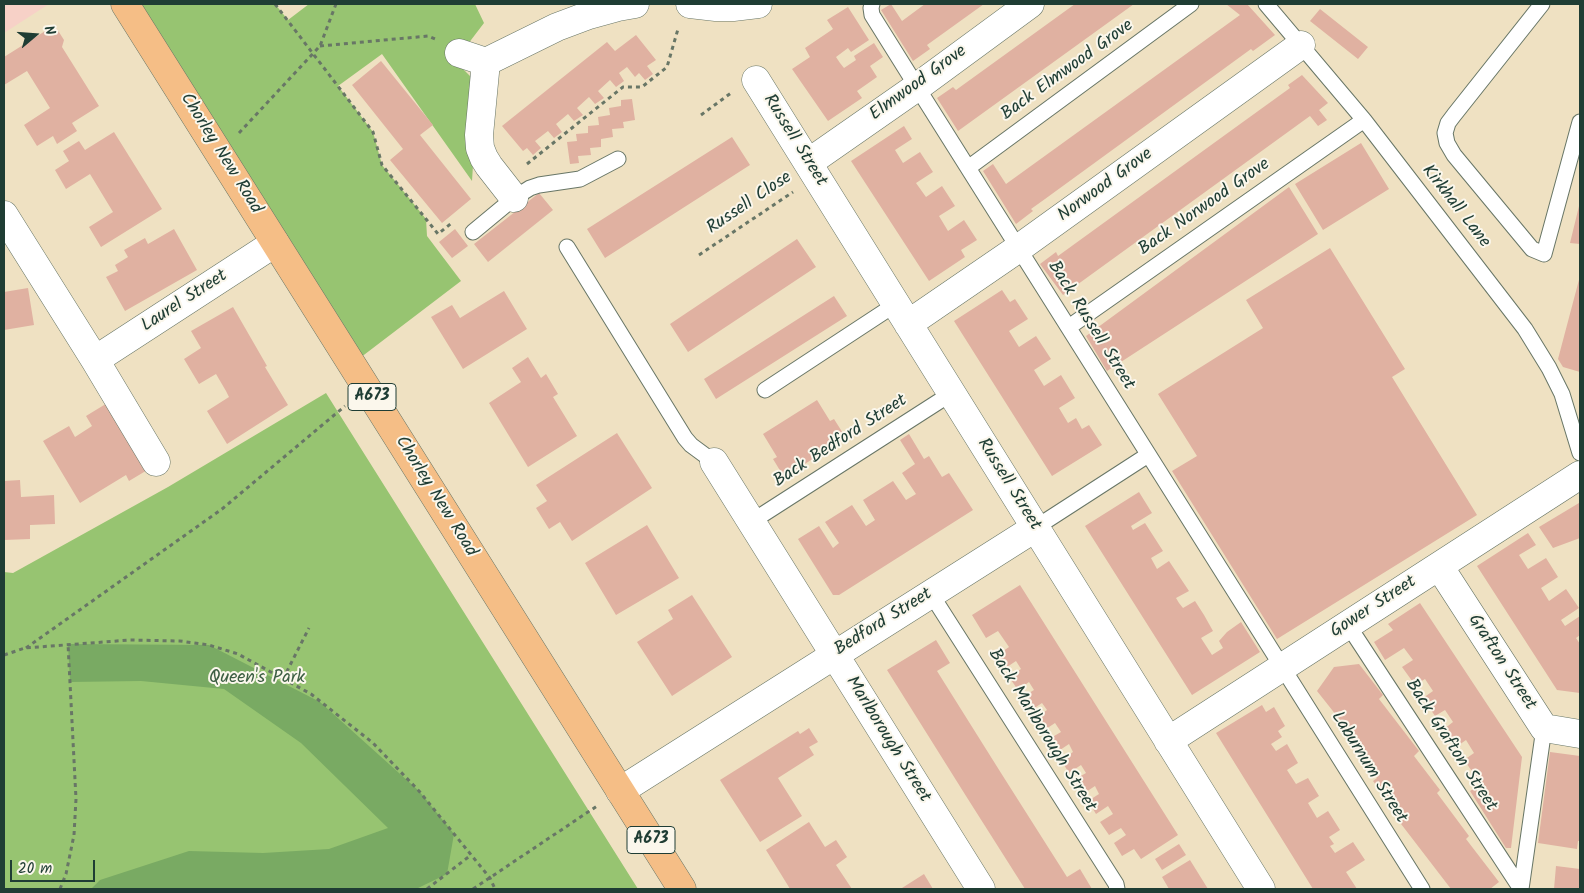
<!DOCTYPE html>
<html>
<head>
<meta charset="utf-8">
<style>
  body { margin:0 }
  #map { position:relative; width:1584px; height:893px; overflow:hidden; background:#efe1c2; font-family:Kalam,sans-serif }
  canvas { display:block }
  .frame { position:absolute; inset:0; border:5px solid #1f3d34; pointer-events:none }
  .north { position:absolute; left:10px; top:10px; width:50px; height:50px; -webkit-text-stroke:4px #fbf7ec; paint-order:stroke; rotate:72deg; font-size:14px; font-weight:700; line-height:20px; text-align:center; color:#1f3d34 }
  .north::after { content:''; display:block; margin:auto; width:18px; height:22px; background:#1f3d34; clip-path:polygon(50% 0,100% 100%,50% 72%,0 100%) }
  .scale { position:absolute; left:10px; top:860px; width:85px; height:22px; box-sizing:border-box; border:2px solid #1f3d34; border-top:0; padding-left:6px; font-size:15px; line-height:18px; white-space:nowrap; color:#1f3d34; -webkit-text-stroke:4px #fbf7ec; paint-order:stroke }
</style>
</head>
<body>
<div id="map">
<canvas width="1584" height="893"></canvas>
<div class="frame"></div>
<div class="north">N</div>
<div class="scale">20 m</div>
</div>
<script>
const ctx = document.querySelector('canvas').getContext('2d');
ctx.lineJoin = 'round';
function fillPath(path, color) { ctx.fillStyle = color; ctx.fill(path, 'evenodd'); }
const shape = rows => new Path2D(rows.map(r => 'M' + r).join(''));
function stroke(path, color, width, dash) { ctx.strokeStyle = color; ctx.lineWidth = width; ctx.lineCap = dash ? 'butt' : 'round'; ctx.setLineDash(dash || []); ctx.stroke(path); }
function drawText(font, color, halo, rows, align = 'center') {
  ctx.font = font + ' Kalam,sans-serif'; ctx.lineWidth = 4; ctx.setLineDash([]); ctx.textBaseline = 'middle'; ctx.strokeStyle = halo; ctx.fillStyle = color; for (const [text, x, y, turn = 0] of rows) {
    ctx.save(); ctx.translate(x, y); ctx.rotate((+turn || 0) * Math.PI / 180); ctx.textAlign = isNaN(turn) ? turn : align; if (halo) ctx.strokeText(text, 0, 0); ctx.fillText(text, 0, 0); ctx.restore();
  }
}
fillPath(shape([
  [4,4,49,4,4,33]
]), '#f7d1c7');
fillPath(shape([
  [127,4,275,4,288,20,309,4,475,4,484,23,455,61,472,78,473,165,472,181,382,54,338,86,373,132,382,165,426,219,427,236,461,281,352,364],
  [326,393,638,889,4,889,4,572,13,573,168,487]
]), '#97c471');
fillPath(shape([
  [68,644,209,645,320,702,419,791,454,834,447,874,416,889,91,889,100,880,189,851,263,853,329,849,388,828,301,743,224,689,141,681,70,682]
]), '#79aa63');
fillPath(shape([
  [891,4,902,21,925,4,984,4,927,45,930,49,913,61,881,10],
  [1075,4,1134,4,958,131,937,98,953,87,956,90],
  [1226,4,1247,4,1275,35,1253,51,1251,49,1045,199,1031,209,1033,211,1016,224,983,171,993,164,1006,184,1240,15],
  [848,7,869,40,851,52,848,48,836,57,840,63,844,68,856,60,854,56,874,43,883,57,870,66,877,77,857,91,862,98,828,121,792,69,810,57,805,48,833,29,827,20],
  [1320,9,1368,47,1358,59,1310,21],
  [50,28,57,29,64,40,62,47,99,106,72,123,77,131,57,144,53,136,37,146,24,125,50,108,27,71,4,85,4,57],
  [636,35,656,60,647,66,653,74,645,80,639,73,635,77,627,67,619,73,624,81,616,87,610,80,598,91,604,98,595,104,589,97,577,108,583,115,574,121,568,114,556,124,562,132,554,138,548,131,535,141,541,148,533,155,527,148,523,151,502,126,607,42,615,51],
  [381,61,433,125,420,135,471,199,442,223,390,160,403,149,352,85],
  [1302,75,1328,103,1319,110,1327,120,1318,126,1310,116,1063,295,1040,264,1056,252,1058,256,1236,127,1290,88,1288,85],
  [632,99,635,120,623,122,624,128,612,129,613,137,601,139,601,147,590,148,591,155,578,156,579,163,570,164,567,142,577,141,576,134,588,133,588,126,599,125,598,117,610,115,609,108,621,106,621,100],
  [904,126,912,139,895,150,903,163,920,152,933,172,916,183,926,197,942,186,955,206,939,216,948,231,964,220,977,240,961,250,965,257,929,281,851,161],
  [114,132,162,209,101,247,89,227,113,212,90,174,66,189,55,170,69,161,63,151,79,141,85,150],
  [732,137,750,165,605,258,587,229],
  [1361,143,1389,189,1323,230,1295,184],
  [1289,187,1318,234,1107,371,1086,336],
  [539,193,553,210,488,262,474,244],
  [1580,202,1580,244,1570,243],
  [174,229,197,270,125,311,106,277,118,271,115,265,128,257,124,250,145,238,148,244],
  [455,229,468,246,452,258,439,242],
  [797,239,816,267,688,352,670,324],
  [1330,248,1405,369,1392,377,1477,515,1277,639,1172,471,1197,456,1158,394,1263,328,1246,300],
  [1580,276,1580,372,1563,367,1558,359],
  [28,288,34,325,4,330,4,292],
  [1002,290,1010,302,1015,299,1028,319,1009,331,1019,347,1036,336,1051,359,1034,370,1044,386,1061,375,1075,398,1059,408,1068,423,1076,418,1082,429,1089,425,1102,445,1052,476,954,321],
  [504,291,527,329,463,369,431,317,452,305,460,318],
  [834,296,847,316,716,399,704,379],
  [233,307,267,366,265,367,288,405,227,444,207,411,229,397,226,391,216,374,199,384,184,359,201,348,191,331],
  [528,357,541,378,546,374,558,394,553,397,577,436,528,467,489,403,521,382,512,368],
  [817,400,830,421,834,419,846,438,784,477,773,459,777,457,763,434],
  [109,402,149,469,129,481,126,475,80,503,43,441,69,426,75,437,92,426,86,416],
  [617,433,652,488,572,541,560,522,549,529,536,508,547,501,536,485],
  [909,434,924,459,929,456,942,477,949,473,973,510,839,595,833,595,798,539,819,526,833,548,839,543,825,522,852,505,866,526,875,520,863,500,893,481,906,500,916,494,902,473,915,464,900,440],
  [20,480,21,497,54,495,55,524,30,525,30,539,4,540,4,481],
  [1139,492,1152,513,1131,526,1133,530,1145,523,1163,551,1151,558,1157,569,1169,561,1189,591,1176,598,1179,603,1183,608,1195,601,1204,615,1213,631,1201,638,1212,655,1223,648,1219,641,1227,632,1241,622,1260,652,1192,695,1085,526],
  [1579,503,1580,506,1580,538,1553,548,1539,527],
  [647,525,679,578,616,615,585,563],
  [1528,533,1536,545,1519,555,1528,569,1546,558,1558,577,1541,588,1549,601,1566,589,1579,608,1561,620,1565,626,1580,616,1580,635,1576,638,1580,644,1580,693,1557,690,1477,566],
  [1020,585,1178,835,1141,859,1134,849,1122,856,1114,843,1126,835,1121,828,1109,835,1100,822,1113,814,1108,806,1096,814,1088,801,1099,794,1095,786,1083,794,1074,780,1086,773,1081,765,1069,773,1061,760,1073,752,1069,744,1057,752,1049,739,1061,732,1055,723,1043,731,1035,718,1047,710,1042,703,1030,711,1022,697,1034,690,1029,682,1018,690,1009,677,1021,669,1016,661,1004,669,996,656,1009,647,998,631,986,638,972,615],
  [692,595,732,657,672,696,637,642,673,619,668,610],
  [1420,603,1522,757,1511,848,1506,848,1470,791,1481,784,1464,760,1474,753,1466,740,1456,747,1444,729,1453,722,1445,710,1435,716,1423,698,1433,691,1425,679,1415,685,1402,667,1413,660,1404,648,1385,660,1374,642,1393,630,1388,624],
  [936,640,950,663,937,671,1001,773,1067,877,1080,869,1092,889,1025,889,966,796,887,670],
  [1359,664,1383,695,1379,699,1419,751,1414,756,1440,790,1437,793,1469,836,1466,839,1499,882,1490,889,1451,889,1398,820,1401,817,1373,781,1377,778,1336,724,1340,720,1317,691,1334,667],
  [1262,705,1266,712,1274,707,1285,726,1278,731,1282,737,1271,744,1276,751,1287,744,1298,763,1287,770,1296,784,1308,778,1319,796,1308,803,1317,818,1328,811,1340,830,1329,837,1334,844,1330,846,1335,853,1353,842,1365,860,1346,872,1357,889,1313,889,1216,733],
  [809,728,818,742,809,747,814,755,778,778,802,816,760,842,720,780,798,731,800,734],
  [1550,752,1580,756,1580,841,1578,841,1577,849,1538,843],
  [809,822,825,847,836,840,847,857,836,865,852,889,790,889,787,884,766,850],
  [1179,844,1186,855,1162,870,1155,859],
  [1190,860,1208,889,1169,889,1162,877],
  [1556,866,1580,869,1580,889,1554,889],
  [924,874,933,889,903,889,902,888]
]), '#e0b1a1');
const service = shape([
  [872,4,871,8,872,15,917,87,1422,889],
  [1266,4,1364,120,1525,329,1549,368,1562,394,1580,453],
  [1542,4,1454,115,1448,123,1445,133,1447,143,1454,155,1532,249,1544,254,1580,122],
  [968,168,1191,4],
  [473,232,514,198,530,188,539,185,580,179,618,159],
  [567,247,685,438,691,445,714,462],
  [1069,327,1364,120],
  [765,390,896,304],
  [751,522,952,393],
  [1035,528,1148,455],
  [931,594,1116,884,1117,889],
  [1348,625,1521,889],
  [1521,889,1544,728]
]);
const minor = shape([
  [690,4,716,7,733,7,758,4],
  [459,53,486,62,557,27,589,15,618,7,635,4],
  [486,62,479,135,480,148,484,158,489,166,514,198],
  [756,80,1261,889],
  [808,163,917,87,1030,4],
  [4,215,95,360,156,462],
  [908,324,1019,248,1301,45],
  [95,360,275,243],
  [714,462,981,889],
  [1439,566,1544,728,1580,734],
  [1168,741,1580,475],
  [620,791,1035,528]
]);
const primary = shape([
  [125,4,682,889]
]);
stroke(service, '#687666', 17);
stroke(minor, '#687666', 29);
stroke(primary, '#687666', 29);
stroke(shape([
  [275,4,373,132,382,165,426,219,438,234,453,222],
  [320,46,428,36,435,39],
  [701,115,731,93],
  [239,133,320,46,336,4],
  [527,164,623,87,642,87,667,67,678,29],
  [699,255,793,192],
  [26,648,222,509,345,406],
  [4,655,25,648,130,640,180,641,209,645,238,654,311,694,373,743,419,791,490,878,495,889],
  [283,679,309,628],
  [60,889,66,874,74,835,76,799,68,644],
  [427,889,471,855],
  [473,889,597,806]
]), '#687666', 3, [4, 4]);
stroke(service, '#fff', 15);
stroke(minor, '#fff', 28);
stroke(primary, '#f5be86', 28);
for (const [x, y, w] of [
  [372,397,48],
  [651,840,48]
]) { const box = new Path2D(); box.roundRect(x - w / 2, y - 13.5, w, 27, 4); ctx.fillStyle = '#fbf7ec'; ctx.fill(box); stroke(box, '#1f3d34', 1); }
drawText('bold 16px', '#1f3d34', null, [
  ["A673",372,397],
  ["A673",651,840]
]);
drawText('18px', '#1f3d34', '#fbf7ec', [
  ["Back Elmwood Grove",1068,71,-36],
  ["Elmwood Grove",919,84,-36],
  ["Russell Street",794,141,58],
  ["Chorley New Road",220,154,58],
  ["Norwood Grove",1106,186,-36],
  ["Russell Close",750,204,-34],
  ["Kirkhall Lane",1455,207,52],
  ["Back Norwood Grove",1205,208,-35],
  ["Laurel Street",185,302,-33],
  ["Back Russell Street",1090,326,58],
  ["Back Bedford Street",841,442,-33],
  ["Russell Street",1008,485,58],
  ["Chorley New Road",435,497,58],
  ["Gower Street",1374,608,-33],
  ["Bedford Street",884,623,-32],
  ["Grafton Street",1501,663,57],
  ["Back Marlborough Street",1041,731,58],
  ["Marlborough Street",887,740,58],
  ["Back Grafton Street",1450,746,57],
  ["Laburnum Street",1368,768,58]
]);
drawText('18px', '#3d5f43', '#fbf7ec', [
  ["Queen's Park",257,679]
]);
</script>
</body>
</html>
